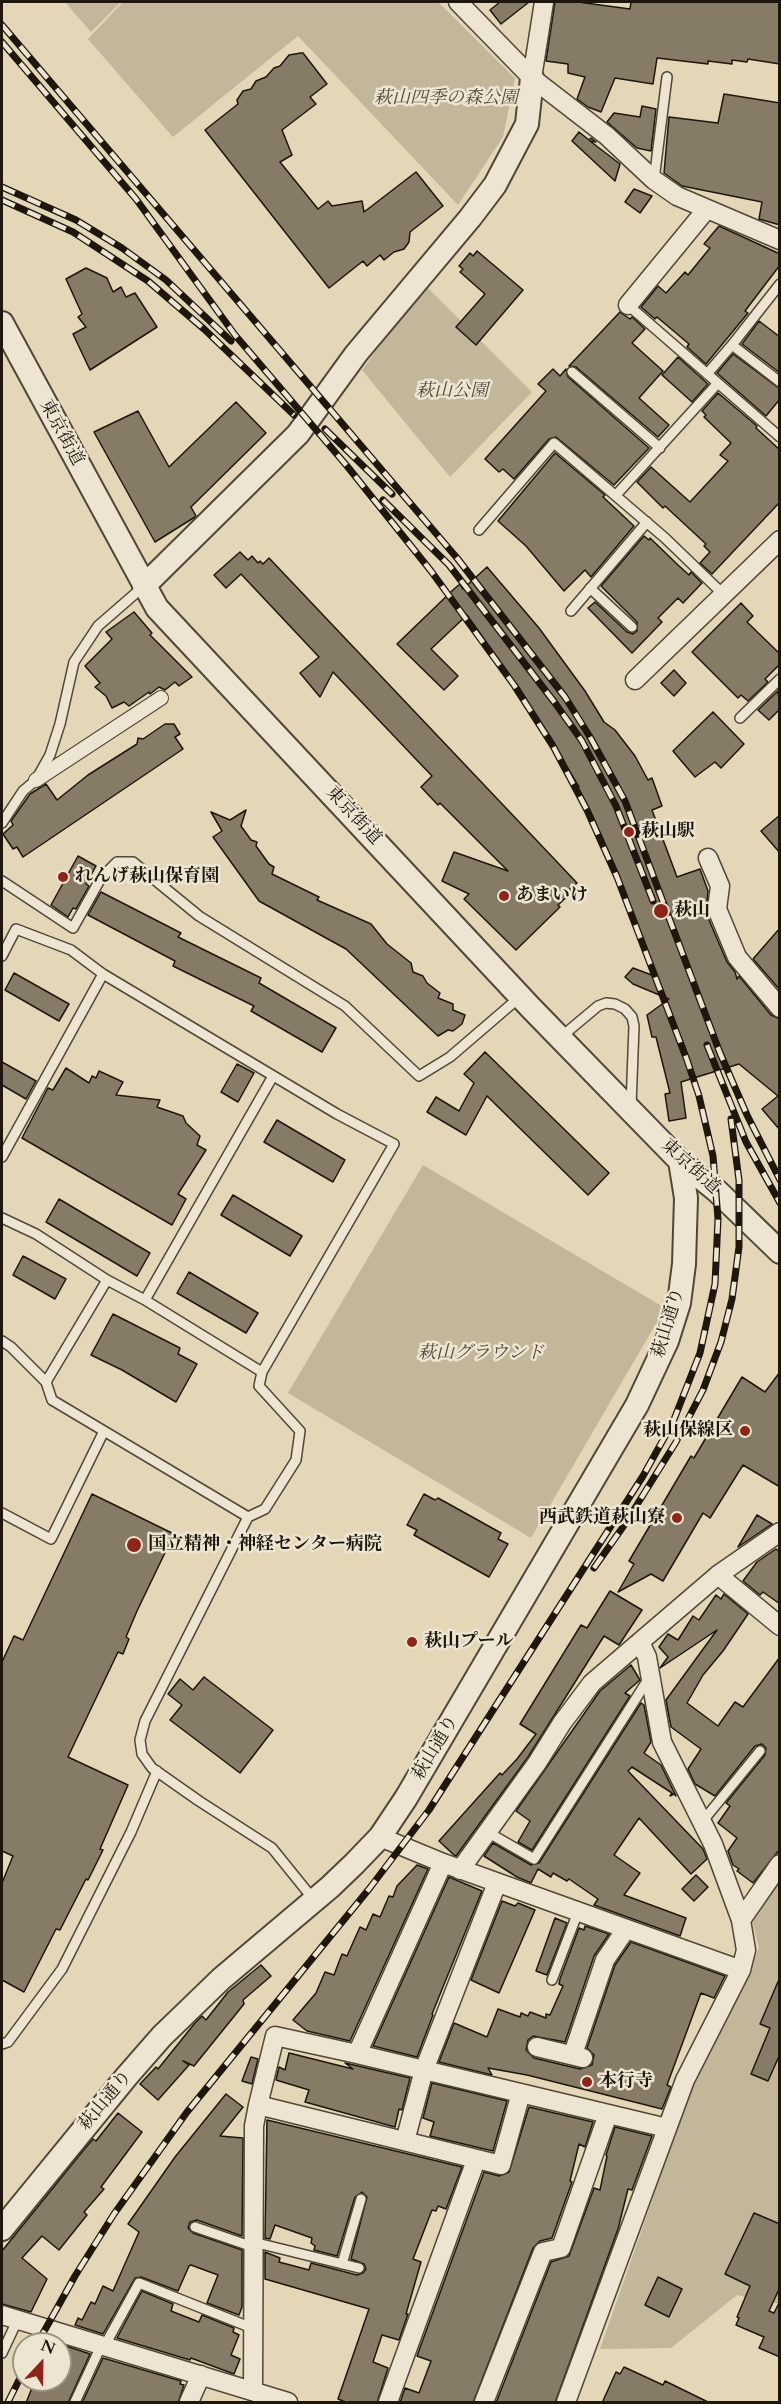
<!DOCTYPE html>
<html>
<head>
<meta charset="utf-8">
<style>
  body { margin:0 }
  #map { position:relative; width:781px; height:2404px; overflow:hidden; background:#e3d7b8; font-family:Cardo,serif }
  canvas { display:block }
  .frame { position:absolute; inset:0; border:3px solid #1f170d; pointer-events:none }
  .north { position:absolute; left:12px; top:2332px; width:60px; height:60px; box-sizing:border-box; background:#ede5d1; border:2px solid #9b9383; border-radius:50%; rotate:22deg; font-size:16px; font-weight:700; line-height:24px; text-align:center; color:#1f170d }
  .north::after { content:''; display:block; margin:auto; width:21px; height:27px; background:#8f2418; clip-path:polygon(50% 0,100% 100%,50% 72%,0 100%) }
</style>
</head>
<body>
<div id="map">
<canvas width="781" height="2404"></canvas>
<div class="frame"></div>
<div class="north">N</div>
</div>
<script>
const ctx = document.querySelector('canvas').getContext('2d');
ctx.lineJoin = 'round';
function fillPath(path, color) { ctx.fillStyle = color; ctx.fill(path, 'evenodd'); }
const shape = rows => new Path2D(rows.map(r => 'M' + r).join(''));
function stroke(path, color, width, dash) { ctx.strokeStyle = color; ctx.lineWidth = width; ctx.lineCap = dash ? 'butt' : 'round'; ctx.setLineDash(dash || []); ctx.stroke(path); }
function drawText(font, color, halo, rows, align = 'center') {
  ctx.font = font + ' Cardo,"Noto Serif JP",serif'; ctx.lineWidth = 5; ctx.setLineDash([]); ctx.textBaseline = 'middle'; ctx.strokeStyle = halo; ctx.fillStyle = color; for (const [text, x, y, turn = 0] of rows) {
    ctx.save(); ctx.translate(x, y); ctx.rotate((+turn || 0) * Math.PI / 180); ctx.textAlign = isNaN(turn) ? turn : align; if (halo) ctx.strokeText(text, 0, 0); ctx.fillText(text, 0, 0); ctx.restore();
  }
}
fillPath(shape([
  [65,2,121,2,91,32],
  [123,2,438,2,515,78,503,137,458,205,298,36,173,137,88,39],
  [428,288,532,392,450,477,362,370,390,332],
  [423,1165,665,1308,531,1538,288,1393],
  [779,1873,779,2304,737,2295,671,2348,600,2349,695,2078,759,1948,750,1912]
]), '#c2b69b');
const building = shape([
  [500,2,529,2,501,24,490,10,500,2],
  [555,2,578,2,630,9,631,2,780,2,780,64,748,59,747,62,732,60,732,64,708,61,708,64,657,58,653,84,615,78,601,112,588,107,577,99,585,77,568,73,568,64,546,61,555,2],
  [301,53,303,53,327,84,310,97,316,104,282,130,292,155,280,162,318,209,328,201,332,206,362,201,364,212,416,172,443,206,410,232,409,242,404,249,394,252,384,260,380,255,367,266,363,261,329,288,205,130,238,104,237,100,243,91,251,89,256,81,266,77,274,68,280,66,289,55,301,53],
  [724,94,780,103,780,225,759,219,762,202,682,186,664,173,669,117,718,123,724,94],
  [642,106,656,109,651,151,637,148,607,122,614,113,640,117,642,106],
  [579,132,589,140,591,138,596,142,590,141,620,164,615,181,572,141,579,132],
  [634,189,652,196,640,213,625,202,634,189],
  [719,226,780,254,780,265,745,311,748,313,706,364,687,347,689,344,657,317,655,319,641,307,658,286,666,293,685,272,688,275,710,248,704,244,719,226],
  [477,251,523,290,476,345,456,327,485,294,460,272,463,269,459,266,470,253,473,256,477,251],
  [86,268,107,278,113,292,121,287,126,297,135,293,157,327,90,370,73,334,86,327,78,317,82,314,66,279,86,268],
  [620,312,630,319,632,317,645,329,632,343,663,371,639,398,669,425,658,437,576,367,569,366,620,312],
  [759,321,780,337,780,373,742,344,759,321],
  [733,354,780,389,780,399,766,416,717,373,733,354],
  [678,357,708,384,692,402,662,375,678,357],
  [553,369,560,376,566,369,568,377,649,448,614,485,556,437,549,439,514,479,503,469,499,472,485,459,546,391,538,384,553,369],
  [718,393,757,426,756,428,780,450,780,502,712,574,700,563,710,552,704,546,706,544,665,506,663,508,637,482,651,467,690,502,728,461,720,455,731,443,704,417,706,415,702,411,718,393],
  [236,402,266,433,191,507,196,516,195,517,155,542,94,432,138,411,169,467,236,402],
  [555,453,605,495,603,497,634,526,591,577,585,570,564,591,526,546,498,521,555,453],
  [644,536,649,540,650,538,678,565,689,575,691,572,702,583,683,603,678,598,658,618,662,622,632,653,588,608,595,602,627,632,633,634,637,631,637,622,601,586,644,536],
  [240,552,248,560,252,556,258,563,260,561,263,564,269,558,577,883,570,889,572,892,558,905,560,907,516,950,464,899,469,894,442,881,454,852,508,871,440,803,438,805,421,787,432,776,333,672,320,697,300,673,319,657,241,574,226,588,214,575,240,552],
  [487,567,539,628,585,691,604,722,615,730,635,756,648,780,652,778,662,806,652,810,677,877,700,869,708,891,706,913,727,962,735,972,737,979,739,976,771,1015,780,1019,780,1130,762,1109,778,1096,739,1064,681,1082,686,1118,669,1121,665,1094,670,1093,656,1037,652,1037,647,1015,669,999,633,984,625,977,633,968,657,977,607,853,576,789,579,787,521,691,467,615,431,649,458,676,444,690,397,644,454,589,460,584,463,589,487,567],
  [741,603,753,616,747,622,780,654,780,664,765,679,768,682,748,701,741,695,738,698,692,652,741,603],
  [134,612,152,633,150,635,192,677,179,686,175,682,165,690,159,687,150,694,149,692,129,706,124,702,112,708,106,696,95,687,100,683,85,666,112,639,106,632,134,612],
  [674,670,686,683,674,696,661,683,674,670],
  [778,691,780,709,769,720,758,710,778,691],
  [713,712,744,744,721,768,715,762,695,777,673,751,713,712],
  [165,724,174,724,180,734,175,737,183,749,23,857,17,847,13,849,3,834,13,825,11,821,30,794,46,784,57,800,88,775,137,744,138,738,143,739,165,724],
  [246,810,241,826,251,840,257,842,256,846,269,864,274,867,272,874,319,897,317,900,371,924,387,944,411,963,413,972,423,976,427,983,440,993,438,998,453,1004,453,1010,465,1015,462,1024,453,1031,448,1030,438,1036,346,949,259,901,213,837,222,831,211,812,230,820,246,810],
  [780,815,780,853,761,831,780,815],
  [78,856,96,866,86,884,89,886,76,909,73,908,68,917,51,905,78,856],
  [101,892,181,933,178,937,261,978,259,983,336,1028,322,1052,251,1011,254,1006,173,966,175,961,88,915,101,892],
  [780,928,780,990,753,959,780,928],
  [14,973,69,1004,59,1021,5,990,14,973],
  [485,1052,609,1173,588,1195,487,1096,466,1135,427,1112,436,1097,459,1111,474,1083,464,1074,485,1052],
  [2,1062,36,1081,26,1099,2,1085,2,1062],
  [237,1064,254,1073,238,1102,221,1092,237,1064],
  [66,1068,89,1083,92,1076,96,1078,99,1071,123,1082,116,1095,160,1100,157,1107,183,1116,186,1123,200,1136,197,1145,206,1150,178,1194,186,1199,172,1225,22,1138,48,1088,53,1090,66,1068],
  [277,1120,345,1160,333,1182,264,1142,277,1120],
  [233,1195,302,1236,290,1256,221,1215,233,1195],
  [59,1199,150,1253,137,1276,46,1222,59,1199],
  [23,1256,66,1279,55,1299,13,1275,23,1256],
  [189,1272,258,1313,246,1333,177,1293,189,1272],
  [113,1314,180,1348,178,1354,197,1364,176,1402,122,1370,91,1355,113,1314],
  [780,1372,780,1487,743,1465,710,1518,703,1513,663,1581,651,1574,618,1592,634,1564,629,1561,691,1456,694,1458,742,1377,765,1392,780,1372],
  [92,1494,174,1534,137,1611,126,1637,129,1639,123,1654,118,1652,68,1757,128,1785,100,1849,103,1850,88,1880,86,1879,60,1930,56,1929,24,1992,2,1980,2,1883,13,1856,2,1851,2,1662,14,1636,23,1640,92,1494],
  [424,1494,435,1500,438,1498,501,1533,498,1539,508,1544,489,1577,414,1535,417,1530,407,1525,424,1494],
  [757,1515,772,1524,738,1547,757,1515],
  [776,1549,780,1552,780,1604,763,1592,760,1595,743,1581,757,1562,776,1549],
  [610,1591,642,1610,619,1645,604,1636,528,1757,456,1856,454,1855,439,1841,500,1773,502,1775,517,1759,536,1734,520,1724,581,1625,587,1628,610,1591],
  [724,1594,748,1614,723,1651,703,1675,687,1703,718,1726,735,1702,743,1707,780,1657,780,1849,753,1883,737,1871,739,1869,733,1865,728,1851,737,1838,718,1823,730,1806,726,1803,765,1755,766,1748,762,1744,755,1746,715,1796,695,1784,688,1769,701,1749,671,1727,666,1700,717,1630,660,1668,668,1657,659,1647,668,1634,678,1640,693,1616,699,1620,716,1595,721,1599,724,1594],
  [631,1665,640,1680,625,1693,630,1696,532,1850,518,1842,530,1821,516,1811,600,1691,631,1665],
  [204,1677,273,1730,240,1773,170,1720,182,1705,168,1694,180,1679,193,1690,204,1677],
  [641,1703,644,1705,651,1742,644,1753,661,1765,676,1796,674,1794,670,1796,672,1793,632,1767,628,1771,703,1849,707,1859,691,1874,639,1818,614,1855,640,1873,624,1895,686,1918,680,1936,594,1905,598,1899,569,1879,567,1881,553,1873,551,1877,538,1869,531,1883,517,1877,484,1856,493,1843,531,1865,539,1863,641,1703],
  [417,1865,428,1869,350,2041,307,2031,293,2020,316,1993,325,1972,334,1975,342,1954,347,1956,360,1927,366,1930,373,1914,380,1917,389,1896,393,1897,397,1886,417,1865],
  [696,1875,708,1887,694,1901,682,1889,696,1875],
  [449,1877,482,1891,432,2014,433,2015,417,2057,373,2046,449,1877],
  [502,1901,515,1906,518,1903,535,1910,499,1993,471,1980,502,1901],
  [555,1918,567,1923,547,1975,536,1971,555,1918],
  [585,1926,609,1934,594,1956,565,2042,533,2036,528,2040,526,2050,534,2058,580,2069,592,2065,594,2055,587,2048,615,1965,631,1942,725,1976,714,1998,701,1993,667,2085,671,2087,662,2109,527,2075,488,2068,492,2075,439,2062,454,2023,487,2037,498,2009,520,2017,521,2013,528,2016,530,2012,546,2018,546,2014,550,2015,563,1986,559,1984,560,1979,579,1928,584,1930,585,1926],
  [261,1965,271,1976,243,2000,244,2004,194,2066,183,2061,189,2065,158,2100,140,2084,156,2067,158,2069,195,2023,202,2016,206,2020,228,1992,261,1965],
  [780,1977,780,2054,768,2081,751,2074,770,2028,760,2024,780,1977],
  [289,2053,353,2069,345,2063,410,2078,402,2110,399,2109,395,2127,305,2102,309,2090,276,2080,279,2067,285,2070,289,2053],
  [251,2057,258,2059,252,2084,242,2081,251,2057],
  [432,2083,507,2101,493,2151,430,2136,434,2122,423,2118,432,2083],
  [226,2094,243,2107,220,2136,243,2138,242,2236,197,2220,190,2222,188,2228,193,2233,242,2250,242,2307,239,2315,207,2303,218,2275,191,2265,189,2266,178,2291,141,2277,135,2278,103,2334,75,2325,78,2318,82,2320,91,2302,95,2304,103,2286,113,2291,139,2232,128,2224,175,2157,226,2094],
  [529,2107,593,2122,585,2147,579,2144,570,2181,572,2182,552,2238,540,2241,533,2248,473,2403,400,2403,405,2388,419,2393,431,2361,417,2356,484,2172,499,2176,509,2172,529,2107],
  [118,2113,142,2132,101,2187,104,2189,84,2212,87,2215,59,2250,42,2236,22,2258,47,2279,31,2312,2,2304,2,2251,82,2152,93,2139,96,2141,118,2113],
  [267,2120,462,2167,446,2209,438,2206,436,2211,432,2210,413,2259,421,2262,406,2314,408,2314,399,2340,382,2335,373,2362,388,2368,377,2403,348,2403,338,2399,369,2309,265,2279,265,2252,280,2258,279,2262,309,2270,311,2263,357,2275,363,2273,366,2269,364,2264,351,2259,367,2197,362,2192,355,2197,337,2256,314,2250,315,2246,311,2243,312,2238,275,2225,270,2239,265,2238,267,2120],
  [615,2127,652,2136,632,2190,628,2189,618,2229,555,2403,496,2403,551,2262,569,2256,594,2188,600,2190,607,2156,606,2155,615,2127],
  [754,2213,780,2224,780,2287,769,2311,774,2313,780,2301,780,2357,759,2348,764,2337,736,2325,739,2318,737,2317,750,2286,725,2274,754,2213],
  [658,2277,682,2289,669,2317,645,2305,658,2277],
  [142,2291,173,2304,171,2311,199,2322,202,2315,234,2328,233,2332,239,2335,231,2355,240,2359,234,2374,191,2358,190,2360,117,2338,142,2291],
  [66,2346,90,2354,68,2403,26,2403,35,2380,60,2380,60,2348,64,2349,66,2346],
  [103,2358,181,2381,180,2384,184,2385,178,2403,82,2403,103,2358],
  [624,2367,663,2385,665,2381,710,2403,602,2403,616,2372,620,2374,624,2367]
]);
fillPath(building, '#857b66');
stroke(building, '#1f170d', 1.5);
const service = shape([
  [654,180,667,77],
  [628,305,780,437],
  [732,345,780,382],
  [572,372,660,448],
  [707,374,732,345,780,284],
  [616,495,718,383],
  [479,530,554,443,665,538,723,594],
  [590,588,632,627],
  [571,611,647,522],
  [740,718,780,679],
  [2,823,23,791,36,780,50,755,60,724,74,662,98,626,144,586],
  [2,881,73,928,101,878,117,862,133,862,199,916,345,1006,419,1076,450,1057,521,996],
  [2,956,16,929,71,950,103,974,337,1114,394,1144,262,1372,259,1386,300,1431,296,1460,265,1509,248,1517,145,1721,140,1740,142,1754,152,1768,199,1801,272,1848,314,1900],
  [561,1037,598,1006,606,1003,615,1004,625,1009,632,1017,634,1026,631,1106],
  [2,1157,103,974],
  [2,1218,36,1234,107,1280,145,1300,273,1076],
  [145,1300,262,1372],
  [2,1341,11,1347,46,1382],
  [104,1431,52,1400,46,1382,107,1280],
  [2,1513,51,1539,104,1431,248,1517],
  [702,1822,760,1751],
  [489,1833,534,1859,649,1678],
  [552,1980,578,1912],
  [2,2044,8,2042,62,1969,131,1832,157,1771],
  [195,2227,253,2247],
  [253,2242,359,2268],
  [342,2264,361,2199],
  [105,2345,139,2283,252,2328],
  [2,2353,17,2321],
  [75,2402,102,2344]
]);
const pedestrian = shape([
  [36,780,161,698]
]);
const minor = shape([
  [458,2,532,78,607,136,654,180,677,196,780,240],
  [532,78,544,2],
  [628,305,706,210],
  [635,680,780,540],
  [708,858,720,886,717,909,737,957,780,1008],
  [718,1575,780,1626],
  [640,1642,647,1657,662,1742,713,1844,741,1920],
  [380,1837,443,1863,741,1970],
  [443,1863,357,2054,667,2128],
  [460,1870,537,1763,562,1723,592,1683,718,1575,780,1532],
  [537,2047,583,2058],
  [573,2054,605,1960,626,1929],
  [258,2105,275,2036,357,2054],
  [405,2141,424,2070,497,1883],
  [2,2315,288,2402],
  [253,2391,254,2126,258,2105,501,2165,521,2093],
  [189,2402,201,2375],
  [388,2402,476,2160],
  [484,2402,543,2252,561,2248,608,2114],
  [566,2402,685,2080,741,1970,746,1950,741,1920,780,1864]
]);
const tertiary = shape([
  [2,323,157,608,531,1008,680,1161,717,1191,780,1252],
  [144,586,298,434,356,354,470,218,495,185,527,124,532,78],
  [2,2229,127,2076,162,2036,221,1979,330,1887,354,1864,380,1837,406,1798,637,1405,667,1341,679,1303,684,1264,686,1198,680,1161]
]);
stroke(service, '#504738', 12);
stroke(pedestrian, '#504738', 16);
stroke(minor, '#504738', 21);
stroke(tertiary, '#504738', 26);
stroke(service, '#ede5d1', 9);
stroke(pedestrian, '#ede5d1', 14);
stroke(minor, '#ede5d1', 18);
stroke(tertiary, '#ede5d1', 22);
const rail = shape([
  [2,25,457,558,565,697,590,737,625,801,720,1053,747,1115,780,1180],
  [2,42,136,199,235,335,347,466,431,571,514,685,553,746,587,810,617,877,687,1060,699,1096,713,1156,718,1219,715,1284,700,1353,673,1422,643,1476,429,1810,369,1889,187,2112,114,2214,75,2276,37,2344],
  [2,187,76,220,122,248,166,280,231,341],
  [2,200,73,232,148,281,204,329,294,415],
  [325,429,392,494],
  [383,500,449,565,555,703,582,741,616,806,653,901],
  [707,1045,746,1142,780,1203],
  [594,1568,625,1524,676,1442,703,1390,721,1342,732,1299,739,1247,739,1180,731,1119],
  [8,2402,24,2370]
]);
stroke(rail, '#1f170d', 7);
stroke(rail, '#ede5d1', 4.5, [14]);
for (const [x, y, r, color] of [
  [629,832,6,"#8f2418"],
  [63,877,6,"#8f2418"],
  [504,896,6,"#8f2418"],
  [661,911,8,"#8f2418"],
  [745,1431,6,"#8f2418"],
  [677,1518,6,"#8f2418"],
  [134,1545,8,"#8f2418"],
  [412,1642,6,"#8f2418"],
  [587,2082,6,"#8f2418"]
]) { const dot = new Path2D(); dot.arc(x, y, r, 0, 2 * Math.PI); ctx.fillStyle = color; ctx.fill(dot); stroke(dot, '#ede5d1', 2); }
drawText('italic 18px', '#504738', '#ede5d1', [
  ["萩山四季の森公園",446,99],
  ["萩山公園",452,392],
  ["萩山グラウンド",481,1354]
]);
drawText('18px', '#1f170d', '#ede5d1', [
  ["東京街道",61,433,61],
  ["東京街道",353,816,47],
  ["東京街道",690,1167,42],
  ["萩山通り",669,1323,-73],
  ["萩山通り",436,1748,-59],
  ["萩山通り",106,2101,-50]
]);
drawText('bold 18px', '#1f170d', '#ede5d1', [
  ["萩山駅",641,832],
  ["れんげ萩山保育園",75,877],
  ["あまいけ",516,896],
  ["萩山",674,911],
  ["萩山保線区",733,1431,"right"],
  ["西武鉄道萩山寮",665,1518,"right"],
  ["国立精神・神経センター病院",148,1545],
  ["萩山プール",424,1642],
  ["本行寺",599,2082]
], 'left');
</script>
</body>
</html>
